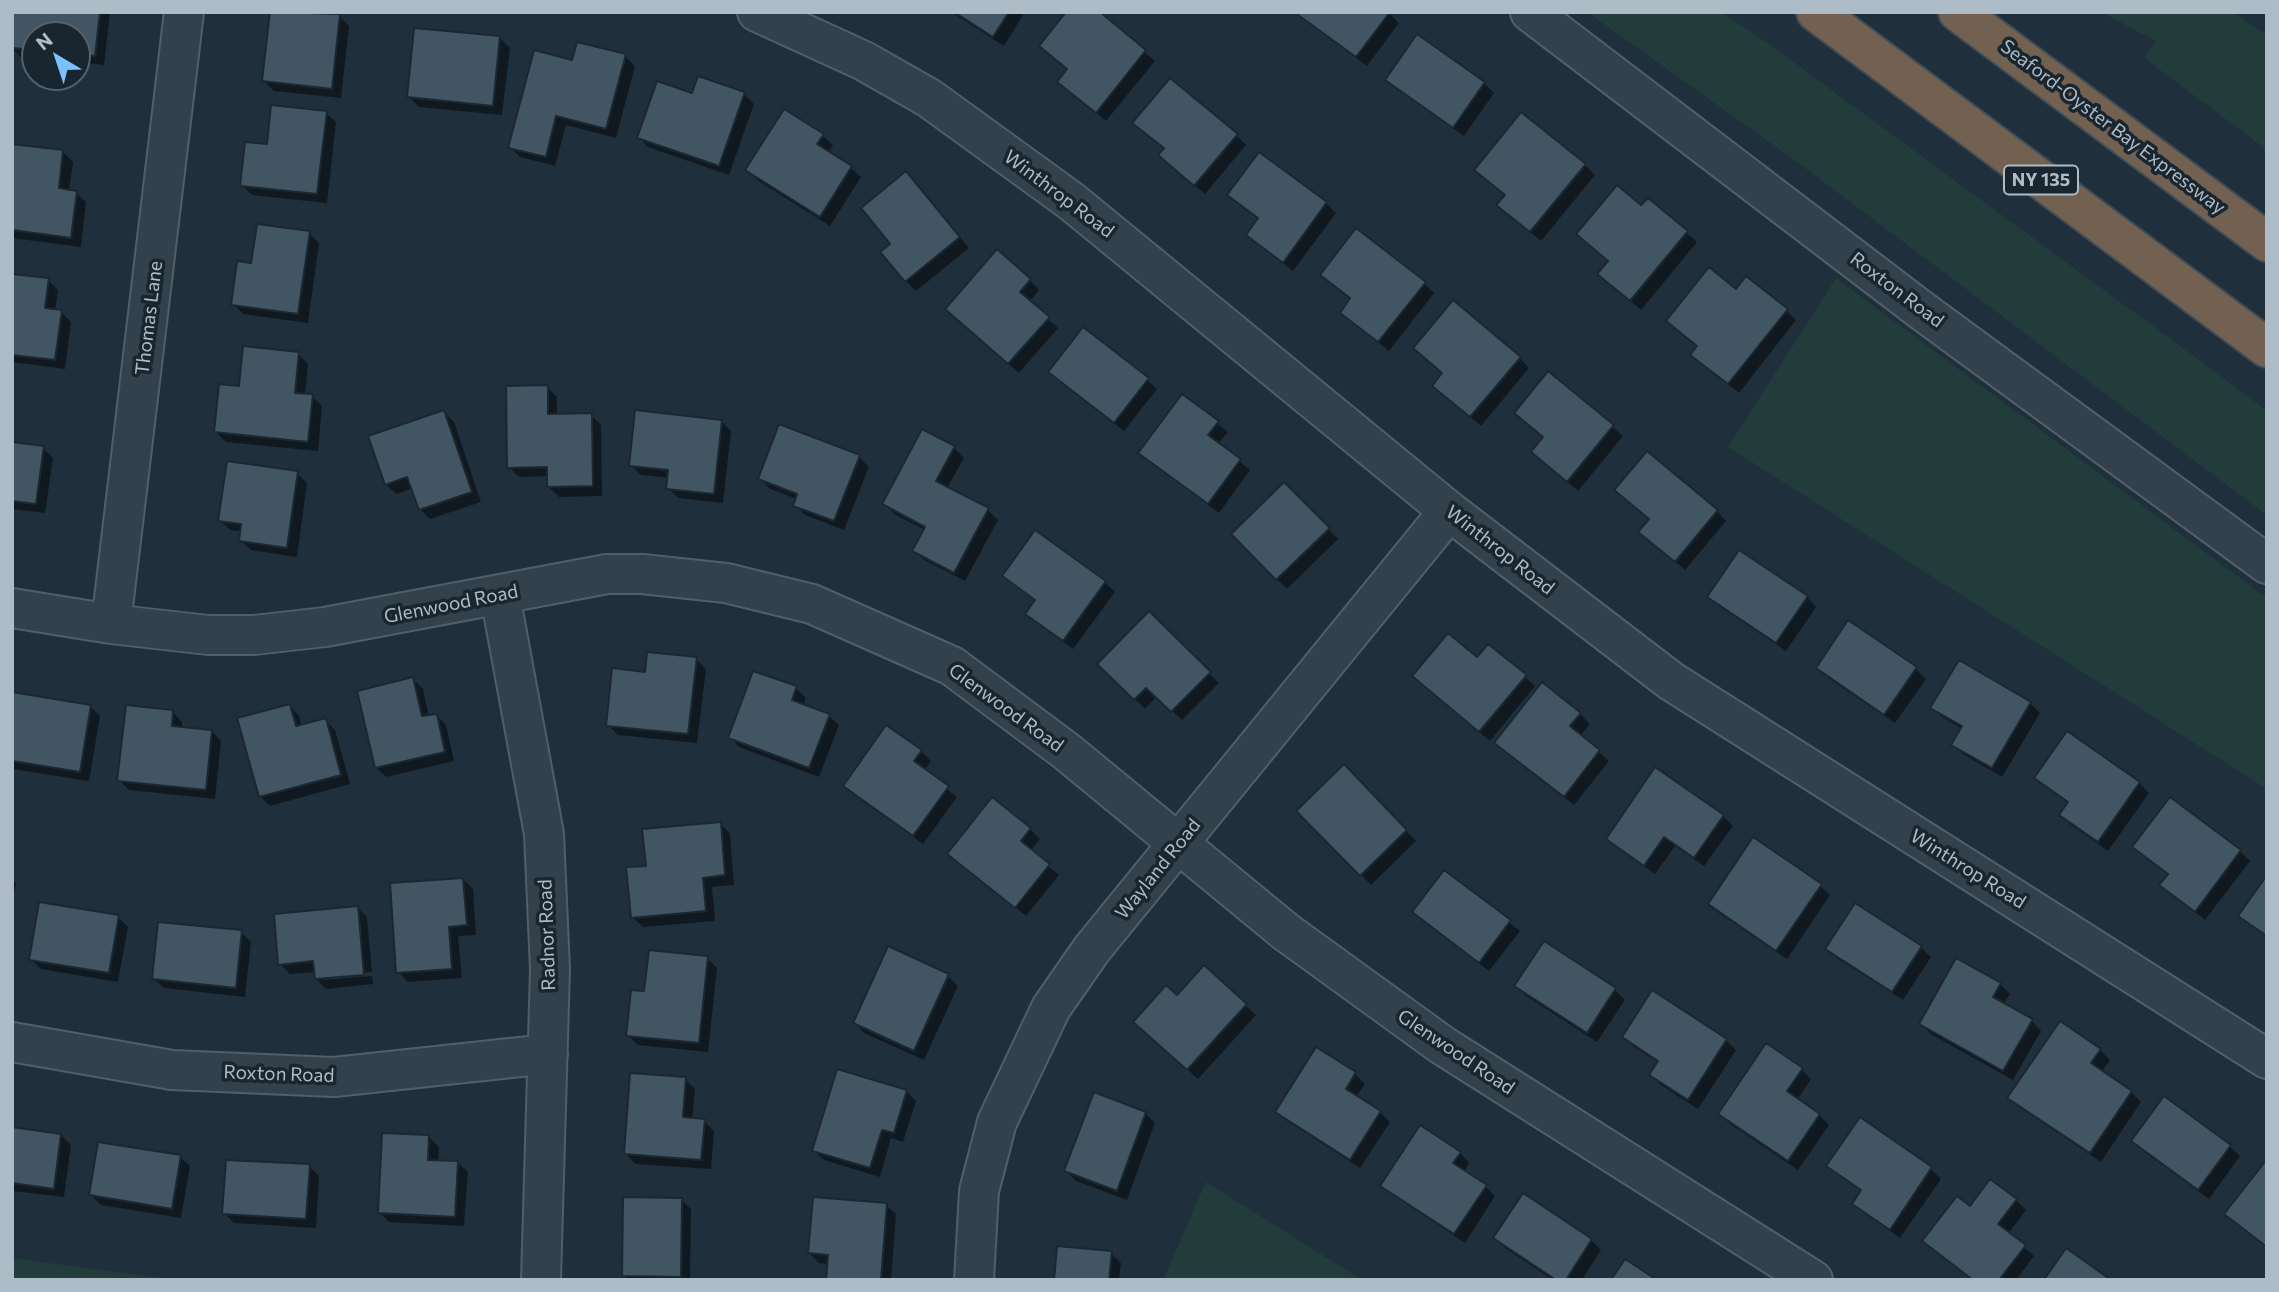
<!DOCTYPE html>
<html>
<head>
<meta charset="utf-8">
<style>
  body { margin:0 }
  #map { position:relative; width:2279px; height:1292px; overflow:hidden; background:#202f3c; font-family:Commissioner,sans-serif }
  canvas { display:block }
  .frame { position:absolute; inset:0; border:14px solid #aebcc8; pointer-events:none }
  .north { position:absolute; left:21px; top:21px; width:70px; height:70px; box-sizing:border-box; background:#192630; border:2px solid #55626d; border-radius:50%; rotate:321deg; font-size:19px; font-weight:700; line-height:28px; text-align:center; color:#aebcc8 }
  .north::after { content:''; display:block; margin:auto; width:24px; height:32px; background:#7cc1ff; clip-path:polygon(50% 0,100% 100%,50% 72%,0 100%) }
</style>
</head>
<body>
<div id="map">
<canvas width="2279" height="1292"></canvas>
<div class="frame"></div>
<div class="north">N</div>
</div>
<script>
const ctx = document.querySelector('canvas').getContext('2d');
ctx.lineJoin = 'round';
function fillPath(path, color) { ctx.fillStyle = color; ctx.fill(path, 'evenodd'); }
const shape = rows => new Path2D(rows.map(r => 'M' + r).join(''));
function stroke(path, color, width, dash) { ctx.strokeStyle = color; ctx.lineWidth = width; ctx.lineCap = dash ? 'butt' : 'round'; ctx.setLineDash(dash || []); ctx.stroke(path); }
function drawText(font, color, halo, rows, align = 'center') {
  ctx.font = font + ' Commissioner,sans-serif'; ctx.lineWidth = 7; ctx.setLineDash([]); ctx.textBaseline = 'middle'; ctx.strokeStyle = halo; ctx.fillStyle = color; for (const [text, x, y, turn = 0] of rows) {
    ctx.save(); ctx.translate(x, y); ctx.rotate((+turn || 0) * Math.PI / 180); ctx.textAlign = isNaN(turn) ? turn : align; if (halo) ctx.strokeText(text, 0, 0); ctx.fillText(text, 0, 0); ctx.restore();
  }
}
fillPath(shape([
  [1587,12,1721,12,1769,44,2214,371,2267,411,2267,515,1797,162],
  [2101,12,2234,12,2267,36,2267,150,2144,58,2156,41],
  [1836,278,2267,598,2267,789,1728,447],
  [1206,1182,1362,1280,1163,1280],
  [12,1258,176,1280,12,1280]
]), '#223c3c');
fillPath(shape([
  [15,12,110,12,104,65,77,62,77,35,35,35,35,58,21,57,12,48],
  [271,12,339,16,349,26,341,98,274,91,264,81],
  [951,12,1025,12,1004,46],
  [1097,12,1155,61,1106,121,1059,82,1069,70],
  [1295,12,1388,12,1399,23,1367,66],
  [1418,37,1484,83,1494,93,1464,136,1397,89,1387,80],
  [500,38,510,48,502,115,419,107,409,97],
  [625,56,635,66,616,138,566,125,555,166,520,157,510,147],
  [744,94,754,104,729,175,648,147,639,137,693,95],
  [785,112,823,136,833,145,828,153,851,168,861,177,830,226,757,180,748,170],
  [326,113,336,122,327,203,252,195,242,185,268,146],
  [1145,132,1236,135,1246,145,1205,194,1170,165,1165,149],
  [12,146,63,152,73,162,69,191,76,193,86,202,81,247,12,238],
  [1259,154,1326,203,1336,213,1293,271,1248,235,1259,219,1229,194],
  [1585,165,1595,175,1541,241,1509,214],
  [906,173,969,248,916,291,906,281,893,245],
  [1648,200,1697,242,1641,310,1609,283,1610,262],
  [309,233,319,243,308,323,243,314,233,304,253,265],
  [12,275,48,280,58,290,55,311,61,312,71,322,65,369,12,362],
  [1322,275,1424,283,1434,293,1389,351,1342,312,1352,299],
  [1030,280,1039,290,1029,302,1058,328,1019,373,957,319],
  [1737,291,1786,310,1796,320,1739,393,1702,364],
  [298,354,308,364,305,395,312,396,322,406,318,451,226,442,216,432,241,388],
  [1520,358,1529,368,1481,426,1444,395],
  [1548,373,1623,436,1578,491,1533,452,1545,438],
  [1147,380,1157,389,1124,431,1060,381],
  [547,387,557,397,557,416,591,415,601,425,602,496,559,497,549,487,549,476,519,477,509,467],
  [1183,396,1228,432,1218,444,1250,470,1219,513,1150,462,1141,453],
  [444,412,454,422,481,502,430,519,420,509,413,488,396,494,386,484],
  [721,421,731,431,723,503,678,498,668,488,669,478,641,475,631,465],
  [12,443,43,448,53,458,45,513,12,509],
  [954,448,964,458,947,488,988,510,998,520,965,581,924,560,914,550,925,530,894,514,885,504],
  [859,457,869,467,844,530,805,515,795,505,797,499,770,489,760,479],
  [297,473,307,483,297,557,251,550,241,541,242,531,230,530,220,520],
  [1284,484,1338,539,1287,589,1233,534],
  [1717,511,1726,521,1685,570,1650,541],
  [1004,576,1105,582,1115,592,1073,649,1028,614,1036,602],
  [1709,597,1807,597,1816,607,1786,651,1719,606],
  [1149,613,1219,683,1182,720,1157,696,1145,709,1099,664],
  [1849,623,1916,669,1926,679,1895,723,1828,678,1818,668],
  [696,659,706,669,697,743,618,735,608,725,646,674],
  [1477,659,1525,677,1535,686,1490,741,1424,686],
  [413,679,423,689,429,717,436,715,446,725,454,761,386,777,376,767],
  [796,688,806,698,803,706,829,716,839,725,819,777,739,747,730,737],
  [12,694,90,706,100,716,89,781,12,769],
  [2030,703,2040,713,2002,777,1963,754,1954,744,1962,729,1942,717,1932,707],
  [290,706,299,716,302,727,325,720,335,730,350,784,270,806,260,796],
  [173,712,182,722,182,728,212,731,221,741,215,799,129,790,119,780],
  [1580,714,1590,724,1580,736,1609,761,1574,805,1506,752],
  [2067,733,2139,783,2149,793,2108,851,2071,825,2061,815,2069,804,2036,778],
  [921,751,931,761,924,771,957,797,923,844,855,796,845,786],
  [1344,767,1416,841,1371,885,1299,811],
  [1723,816,1733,826,1704,866,1675,846,1655,874,1618,848,1608,838],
  [720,824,730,833,734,885,712,887,715,921,643,927,633,918],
  [1030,829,1040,839,1030,851,1059,875,1026,916,949,854],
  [2134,847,2240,851,2250,861,2205,920,2162,885,2169,875],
  [1444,872,1520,931,1489,971,1414,912],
  [12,879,16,883,12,902],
  [463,879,473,889,476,935,458,936,462,978,408,982,398,972],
  [1820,886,1830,895,1787,959,1720,914,1710,904],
  [357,907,367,917,372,972,323,977,323,980,372,976,373,984,326,989,316,979,316,972,290,974,280,964],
  [118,917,128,927,118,982,41,969,31,959],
  [241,932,251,942,245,997,164,988,154,979],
  [1544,944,1615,990,1625,1000,1597,1042,1526,996,1516,986],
  [1921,947,1931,957,1903,1000,1838,959,1828,949],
  [707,958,717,968,708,1052,638,1045,628,1035,646,993],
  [1204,968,1256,1015,1198,1079,1145,1031],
  [948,976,958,986,924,1060,864,1033,855,1023],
  [2000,984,2010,994,2003,1005,2032,1021,2041,1031,2013,1080,1931,1034,1921,1024],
  [1652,993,1726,1040,1736,1050,1698,1109,1661,1085,1652,1075,1659,1063,1634,1047,1624,1037],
  [1317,1049,1355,1074,1365,1084,1356,1097,1380,1112,1390,1122,1360,1168,1287,1121,1277,1112],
  [2100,1050,2110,1060,2102,1072,2131,1092,2141,1102,2101,1162,2019,1107,2010,1098],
  [1801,1069,1811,1079,1797,1100,1819,1115,1829,1125,1798,1170,1730,1124,1720,1114],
  [685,1079,695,1089,692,1120,704,1121,714,1131,711,1169,635,1164,626,1154],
  [906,1091,916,1101,903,1142,891,1138,880,1177,824,1160,814,1151],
  [2164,1099,2230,1147,2240,1156,2209,1199,2143,1151,2133,1141],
  [1145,1113,1155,1123,1127,1200,1076,1181,1066,1171],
  [1860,1120,1931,1169,1941,1179,1900,1238,1864,1213,1854,1203,1862,1192,1828,1165],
  [12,1129,61,1135,71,1145,64,1197,12,1191],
  [429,1137,439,1147,438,1162,458,1163,468,1172,464,1226,389,1222,379,1212],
  [1460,1153,1469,1163,1464,1172,1486,1187,1495,1196,1465,1243,1393,1195,1383,1186],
  [180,1157,190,1166,181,1218,101,1205,91,1195],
  [309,1166,319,1176,316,1228,234,1223,224,1213],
  [681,1199,691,1209,690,1280,628,1280,624,1275],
  [2016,1200,2026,1210,2008,1234,2034,1256,2016,1280,1972,1280,1925,1241,1970,1208],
  [886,1205,896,1214,891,1280,828,1280,829,1264,819,1263,809,1253],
  [1495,1238,1591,1240,1601,1250,1582,1280,1553,1280,1505,1248],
  [1111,1253,1121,1263,1119,1280,1055,1280]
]), '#0007');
const building = shape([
  [13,12,100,12,95,56,77,54,77,35,35,35,35,50,12,48,13,12],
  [270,12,340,14,332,89,262,81,270,12],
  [954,12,1009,12,993,37,954,12],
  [1066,12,1100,12,1146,50,1096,113,1057,82,1067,69,1039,46,1066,12],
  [1294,12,1390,12,1356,57,1294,12],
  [414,28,500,36,493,106,407,97,414,28],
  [1417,34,1485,82,1453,128,1385,80,1417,34],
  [577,42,626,54,606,129,556,116,546,157,508,148,534,50,572,60,577,42],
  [698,76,745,92,719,166,637,138,657,81,692,93,698,76],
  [1170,78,1238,134,1194,186,1158,155,1164,148,1132,123,1170,78],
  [271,105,327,111,317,194,240,186,245,142,267,144,271,105],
  [784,109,824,134,817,144,852,166,820,217,745,170,784,109],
  [1521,112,1586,164,1530,232,1496,205,1505,195,1474,170,1521,112],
  [12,144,63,150,59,188,77,191,71,238,12,230,12,144],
  [1259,152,1327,202,1283,263,1246,235,1258,218,1227,195,1259,152],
  [906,171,960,237,905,282,880,252,890,244,861,208,906,171],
  [1617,185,1641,205,1648,198,1688,231,1630,301,1597,274,1608,261,1576,234,1617,185],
  [257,224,310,231,298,314,231,305,237,261,251,263,257,224],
  [1356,228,1426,282,1378,342,1340,313,1350,298,1320,275,1356,228],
  [997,249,1031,279,1020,292,1050,317,1008,364,945,309,997,249],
  [1709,267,1736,289,1746,276,1788,309,1728,384,1690,355,1697,346,1666,321,1709,267],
  [12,274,49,278,45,308,62,310,55,360,12,355,12,274],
  [1453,300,1521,357,1470,417,1432,386,1442,373,1413,348,1453,300],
  [1083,327,1149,378,1114,423,1048,372,1083,327],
  [243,346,299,352,295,393,313,394,308,442,214,432,219,384,239,386,243,346],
  [1548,371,1614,425,1567,482,1531,452,1543,437,1514,413,1548,371],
  [548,385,548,414,592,413,593,486,547,487,547,467,507,468,506,386,548,385],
  [1182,394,1219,421,1208,435,1241,459,1208,504,1138,453,1182,394],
  [444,410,472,492,419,510,407,477,385,485,368,436,444,410],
  [635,410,722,420,714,494,666,489,668,470,629,466,635,410],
  [779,424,860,455,834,521,793,506,797,494,758,479,779,424],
  [922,429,955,446,936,481,989,508,954,573,912,551,925,527,882,504,922,429],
  [12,442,44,446,36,504,12,501,12,442],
  [1647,451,1718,510,1675,562,1638,532,1649,519,1614,490,1647,451],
  [227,461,298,471,287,548,239,541,241,524,218,521,227,461],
  [1284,482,1330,528,1276,580,1231,534,1284,482],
  [1035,530,1106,581,1063,641,1025,614,1035,600,1002,576,1035,530],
  [1739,550,1808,596,1776,643,1707,597,1739,550],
  [1149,611,1211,672,1171,712,1146,688,1134,700,1097,664,1149,611],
  [1848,620,1917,667,1884,715,1816,668,1848,620],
  [1448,633,1477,657,1488,644,1527,675,1479,732,1412,676,1448,633],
  [647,652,697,657,688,734,606,726,612,668,645,672,647,652],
  [1959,660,2031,702,1992,768,1951,745,1962,726,1930,708,1959,660],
  [753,671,797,686,792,700,830,714,809,768,728,738,753,671],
  [413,677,422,716,437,714,445,752,375,768,357,691,413,677],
  [1542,682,1581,713,1570,726,1600,750,1564,797,1494,743,1542,682],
  [12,692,91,705,80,772,12,761,12,692],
  [290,704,296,726,326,718,341,775,259,797,237,718,290,704],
  [126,705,173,710,172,726,212,730,206,790,117,781,126,705],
  [886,725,922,750,914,761,949,786,913,836,843,786,886,725],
  [2067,731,2140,782,2098,842,2059,815,2068,802,2034,778,2067,731],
  [1344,764,1407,830,1360,876,1296,811,1344,764],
  [1655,767,1724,815,1694,858,1664,837,1644,866,1606,839,1655,767],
  [992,797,1031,828,1021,841,1050,864,1015,908,947,854,992,797],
  [2170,797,2241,850,2195,912,2159,885,2168,874,2132,847,2170,797],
  [721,822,725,875,703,878,706,911,631,918,626,867,646,866,642,829,721,822],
  [1753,837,1822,884,1776,951,1708,904,1753,837],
  [1444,870,1511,920,1479,963,1412,912,1444,870],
  [2267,875,2267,936,2238,916,2267,875],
  [463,878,467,925,449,927,452,969,396,973,390,883,463,878],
  [39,902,119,915,109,973,29,960,39,902],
  [1855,903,1922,946,1892,992,1825,949,1855,903],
  [358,906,364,975,315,979,313,961,278,965,274,914,358,906],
  [158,922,242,930,236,988,152,979,158,922],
  [1544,941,1616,988,1587,1033,1514,986,1544,941],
  [888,946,949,974,914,1051,853,1023,888,946],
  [649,950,708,956,699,1043,626,1036,631,990,644,991,649,950],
  [1956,958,2001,983,1993,997,2033,1019,2003,1071,1919,1024,1956,958],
  [1204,965,1247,1004,1187,1070,1133,1022,1166,985,1177,995,1204,965],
  [1652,990,1727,1039,1688,1100,1649,1075,1658,1061,1622,1037,1652,990],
  [2060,1021,2101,1049,2091,1063,2132,1091,2090,1153,2007,1098,2060,1021],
  [1766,1043,1803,1068,1787,1091,1820,1114,1788,1161,1718,1114,1766,1043],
  [1316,1047,1356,1072,1346,1089,1381,1111,1350,1160,1275,1112,1316,1047],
  [837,1069,907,1090,894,1133,882,1130,870,1168,812,1151,837,1069],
  [630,1073,686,1077,683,1117,705,1119,701,1160,624,1154,630,1073],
  [1094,1092,1146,1112,1117,1191,1064,1171,1094,1092],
  [2164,1096,2231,1145,2198,1190,2131,1141,2164,1096],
  [1860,1117,1932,1167,1890,1230,1852,1204,1861,1190,1826,1166,1860,1117],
  [1420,1125,1461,1152,1453,1163,1487,1185,1454,1234,1380,1186,1420,1125],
  [12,1127,61,1134,54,1189,12,1183,12,1127],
  [382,1133,429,1135,428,1160,458,1161,455,1217,378,1213,382,1133],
  [98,1142,181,1155,172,1209,89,1195,98,1142],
  [2267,1159,2267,1247,2224,1214,2267,1159],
  [226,1160,310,1164,306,1219,222,1214,226,1160],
  [1990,1179,2017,1199,1998,1224,2026,1245,1999,1280,1973,1280,1922,1241,1957,1196,1970,1206,1990,1179],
  [1523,1193,1592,1239,1566,1280,1556,1280,1493,1238,1523,1193],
  [623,1197,682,1198,681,1277,622,1276,623,1197],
  [813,1197,887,1203,881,1280,826,1280,828,1255,808,1253,813,1197],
  [1057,1246,1112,1251,1109,1280,1054,1280,1057,1246],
  [2066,1248,2111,1280,2044,1280,2066,1248],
  [1625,1259,1657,1280,1611,1280,1625,1259]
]);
fillPath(building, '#425563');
stroke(building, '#1b2832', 2);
const minor = shape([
  [757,12,864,61,929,98,1071,201,1449,511,1671,681,2267,1059],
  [1530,12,1921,310,2267,564],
  [500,595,544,834,550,969,541,1280],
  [12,608,111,624,208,635,254,635,325,627,607,574,642,574,726,583,812,604,952,666,1066,751,1286,932,1442,1045,1813,1280],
  [111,624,184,12],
  [12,1042,172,1070,334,1077,548,1054],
  [974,1280,979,1191,997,1122,1051,1008,1092,949,1449,511]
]);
const motorway = shape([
  [1816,12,2267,348],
  [1958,12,2267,242]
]);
stroke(minor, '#515f69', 42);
stroke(motorway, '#3e4c56', 42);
stroke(minor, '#33414c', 38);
stroke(motorway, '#726050', 38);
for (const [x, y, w] of [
  [2041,180,74]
]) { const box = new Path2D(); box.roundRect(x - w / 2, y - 14.5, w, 29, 5); ctx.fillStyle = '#192630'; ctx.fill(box); stroke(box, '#aebcc8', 2); }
drawText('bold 18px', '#aebcc8', null, [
  ["NY 135",2041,180]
]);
drawText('19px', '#aebcc8', '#192630', [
  ["Seaford-Oyster Bay Expressway",2113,127,37],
  ["Winthrop Road",1059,194,37],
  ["Roxton Road",1897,290,37],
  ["Thomas Lane",149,318,-83],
  ["Winthrop Road",1500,550,38],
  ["Glenwood Road",451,604,-11],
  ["Glenwood Road",1006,708,36],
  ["Wayland Road",1158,869,-51],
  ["Winthrop Road",1968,869,32],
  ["Radnor Road",547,935,-92],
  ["Glenwood Road",1456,1052,34],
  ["Roxton Road",279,1074,2]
]);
</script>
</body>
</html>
